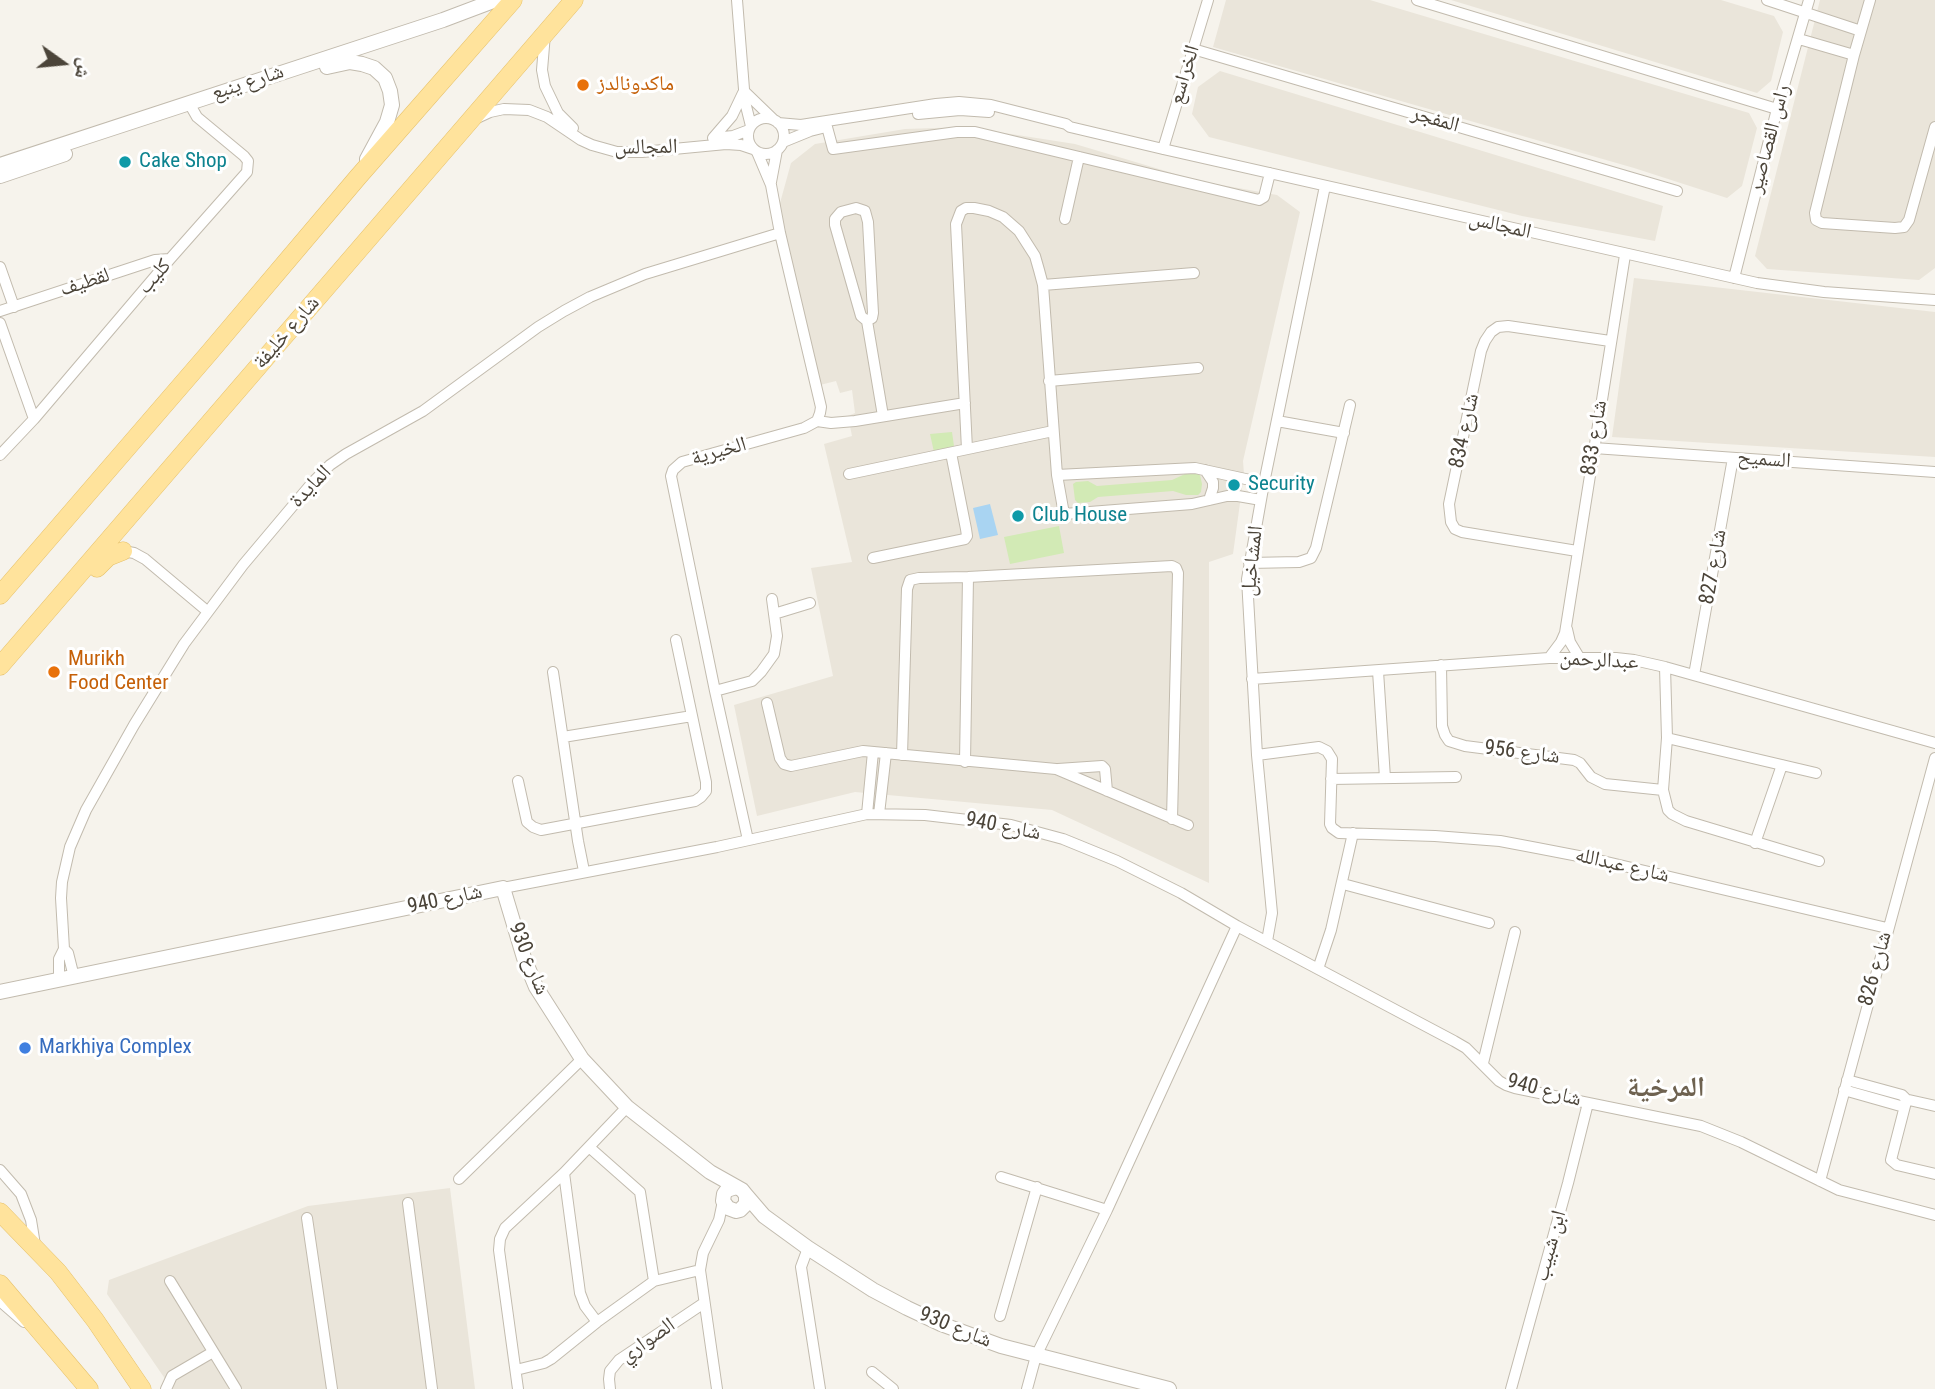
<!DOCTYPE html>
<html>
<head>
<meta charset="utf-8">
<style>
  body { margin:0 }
  #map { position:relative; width:1935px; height:1389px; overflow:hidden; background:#f6f3ec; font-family:"Roboto Condensed","Noto Naskh Arabic",sans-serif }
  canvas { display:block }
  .north { position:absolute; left:28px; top:28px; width:70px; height:70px; -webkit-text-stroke:5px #fff; paint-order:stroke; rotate:105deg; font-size:19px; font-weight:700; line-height:28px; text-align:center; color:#4b4439 }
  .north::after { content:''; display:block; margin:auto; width:24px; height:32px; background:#4b4439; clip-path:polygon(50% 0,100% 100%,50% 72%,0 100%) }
</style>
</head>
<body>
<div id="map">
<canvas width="1935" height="1389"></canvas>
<div class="north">ش</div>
</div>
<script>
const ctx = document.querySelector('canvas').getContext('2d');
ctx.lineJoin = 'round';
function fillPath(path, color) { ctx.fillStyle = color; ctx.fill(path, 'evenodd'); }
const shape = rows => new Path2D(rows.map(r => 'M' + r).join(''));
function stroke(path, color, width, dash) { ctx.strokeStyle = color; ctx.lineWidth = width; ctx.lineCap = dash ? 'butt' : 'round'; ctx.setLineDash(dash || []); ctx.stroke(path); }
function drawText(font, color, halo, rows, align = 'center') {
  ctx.font = font + ' "Roboto Condensed","Noto Naskh Arabic",sans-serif'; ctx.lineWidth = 6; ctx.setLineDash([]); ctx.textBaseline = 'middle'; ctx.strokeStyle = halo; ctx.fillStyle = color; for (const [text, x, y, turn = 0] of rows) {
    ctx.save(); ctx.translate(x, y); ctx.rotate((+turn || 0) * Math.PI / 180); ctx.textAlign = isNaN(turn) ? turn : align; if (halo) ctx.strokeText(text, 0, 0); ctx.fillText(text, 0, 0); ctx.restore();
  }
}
fillPath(shape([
  [1226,0,1370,0,1749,113,1757,128,1742,186,1727,198,1634,168,1213,47],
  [1451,0,1721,0,1774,16,1783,32,1771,81,1757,93],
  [1820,0,1935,0,1935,268,1919,280,1767,269,1755,256],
  [1220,71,1663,206,1655,241,1522,216,1209,137,1192,114,1198,87],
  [966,127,1075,144,1199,181,1277,195,1300,212,1243,461,1244,474,1233,554,1209,562,1209,883,1052,810,855,792,757,816,734,705,833,676,811,568,852,562,824,444,852,436,848,416,855,413,852,390,840,393,836,381,820,385,777,214,791,163,815,144,905,129],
  [1634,278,1935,312,1935,457,1612,437],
  [450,1188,475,1389,172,1389,107,1294,109,1280,308,1206]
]), '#eae5da');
fillPath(shape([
  [952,432,954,446,952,448,934,452,930,434],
  [1196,473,1200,475,1202,484,1201,492,1198,495,1186,495,1173,491,1098,497,1090,502,1078,503,1075,500,1073,484,1076,482,1088,481,1097,486,1172,480,1185,474],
  [1059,526,1064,553,1010,564,1004,537]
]), '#d2eab5');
fillPath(shape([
  [990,504,998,535,980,539,973,508]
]), '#a9d4f2');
const minor = shape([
  [737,0,745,102,751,126],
  [1417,0,1777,109],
  [1767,0,1861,31],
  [1870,0,1854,55,1815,213,1816,220,1822,223,1895,228,1904,227,1909,220,1935,127],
  [545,34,542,70,545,86,558,113,573,128],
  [1799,39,1854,55],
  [1193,49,1677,191],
  [744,91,773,119],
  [918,114,960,110,989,112],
  [477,118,490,112,504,109,529,110,547,117,581,140,592,145,617,152,642,152,726,144,741,145,753,149],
  '748 136a18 18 0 1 1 36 0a18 18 0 1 1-36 0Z',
  [778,123,801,125,936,104,959,102,991,105,1066,124,1070,127,1163,149,1757,283,1824,292,1935,300],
  [827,127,833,149,957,132,975,132,1259,200,1264,197,1270,173],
  [713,138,732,116,743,93],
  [714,138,733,136,749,130],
  [783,142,810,131,822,128],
  [1163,149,1208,0],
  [771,182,777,150],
  [1065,219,1079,157],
  [0,267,14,307],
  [1734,278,1777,109,1809,0],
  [1043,285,1194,273],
  [0,311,155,260,170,259],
  [867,321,872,318,873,313,868,222,865,211,856,208,841,212,835,219,835,225,861,316,867,321,883,416],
  [0,323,34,419],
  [1049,381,1198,368],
  [817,421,831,423,855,421,965,403],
  [1277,421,1344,433],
  [1594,448,1935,472],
  [967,449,956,224,961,211,966,208,974,208,989,211,1003,217,1019,231,1035,256,1039,270,1043,285,1057,475,1064,514,1192,504,1227,496,1238,496,1261,500],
  [0,455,34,419,170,259,247,172,248,161,244,156,197,117,189,103],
  [1205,470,1213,482,1213,488,1209,500],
  [849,474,1053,431],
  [1057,475,1195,468,1264,483],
  [123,551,134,553,145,559,207,611],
  [1577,551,1462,532,1455,529,1451,522,1449,504,1481,351,1485,341,1491,332,1498,327,1508,326,1610,341],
  [873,558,965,539,967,536,966,529,951,453],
  [1249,563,1299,562,1311,558,1316,548,1350,405],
  [774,614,810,603],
  [1567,629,1570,642,1579,657],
  [1549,658,1561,642,1565,633,1625,255],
  [1441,665,1442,726,1445,735,1449,741,1465,746,1574,760,1580,763,1591,777,1605,784,1663,790],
  [1665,667,1667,738,1663,790,1668,810,1672,814,1686,821,1819,861],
  [1378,671,1385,778],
  [553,672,578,841,584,871],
  [1694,675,1733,458],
  [1252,679,1549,658,1616,658,1634,660,1665,667,1935,743],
  [715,691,752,681,761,672,774,654,777,636,772,599],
  [767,703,780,758,784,764,791,766,863,751,1056,769,1188,825],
  [563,737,692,716],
  [1667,738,1816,773],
  [902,755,907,589,910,580,919,578,968,577,1172,566,1176,568,1178,573,1172,819],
  [1257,755,1319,747,1327,751,1332,759,1330,824,1332,828,1339,833,1435,836,1500,841,1537,848,1594,859,1887,928],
  [965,762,968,577],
  [1058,769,1102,766,1105,769,1107,791],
  [1331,779,1456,777],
  [518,781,527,822,533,827,541,830,695,801,701,797,706,791,706,782,676,640],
  [867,814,873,752],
  [879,814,886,753],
  [748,840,715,691,671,476,673,470,682,462,804,428,817,421,820,413,821,407,780,233,771,185,757,152],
  [1755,843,1782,765],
  [1343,884,1489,923],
  [503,888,717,847,867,814,925,815,1011,825,1063,839,1117,861,1181,893,1237,926,1454,1041,1466,1048,1499,1081,1506,1085,1515,1088,1701,1126,1741,1142,1839,1190,1935,1215],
  [1267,941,1272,913,1257,755,1247,579,1264,483,1325,186],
  [64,949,68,953,74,977],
  [1318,969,1331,930,1353,833],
  [59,980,59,959,64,949,61,898,62,882,70,847,86,810,134,725,184,644,243,565,312,483,330,465,346,454,423,411,538,327,564,311,590,297,645,274,780,233],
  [1483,1063,1515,932],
  [1847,1080,1902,1095,1907,1100],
  [1844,1090,1904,1107],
  [1935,1106,1909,1100,1906,1102,1891,1160,1897,1165,1935,1174],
  [0,1170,21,1194,31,1220,35,1245],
  [564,1173,580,1293,585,1306,597,1322],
  [1001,1177,1107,1210],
  [459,1179,582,1059],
  [1820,1181,1935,758],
  [408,1203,432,1389],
  [307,1218,332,1389],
  [808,1248,801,1267,820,1389],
  [170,1281,236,1389],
  [654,1281,700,1270],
  [0,1301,24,1322],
  [1000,1316,1037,1187],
  [516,1370,544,1363,551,1359,597,1322,654,1281,640,1192,589,1147],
  [872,1372,893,1389],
  [166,1389,172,1376,213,1352],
  [518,1389,499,1250,500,1239,505,1228,564,1173,627,1107],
  [610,1389,609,1379,610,1371,619,1360,704,1303],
  [717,1389,700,1270,703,1253,719,1220,723,1201],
  [1027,1389,1036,1356,1107,1210,1237,926],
  [1511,1389,1568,1183,1588,1103]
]);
const tertiary = shape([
  [327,67,350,62,362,64,374,68,385,78,390,91,392,105,387,122,367,159],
  [0,165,443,20,496,0],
  [0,176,65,154],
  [0,992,503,888,524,958,536,987,582,1059,627,1107,710,1172,742,1190,746,1195,746,1204,740,1210,736,1211,728,1208,723,1201,724,1194,727,1190,736,1187],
  [746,1195,764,1216,808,1248,873,1290,907,1308,941,1324,1001,1346,1169,1389]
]);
const primary = shape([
  [97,568,108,557,123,551],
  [0,595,209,353,358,177,513,0],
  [0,666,574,0],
  [0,1212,58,1272,95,1320,142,1389],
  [0,1284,89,1389]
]);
stroke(minor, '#c2bbae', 12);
stroke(tertiary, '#c2bbae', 16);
stroke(primary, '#e6c16a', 19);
stroke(minor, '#fff', 10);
stroke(tertiary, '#fff', 14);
stroke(primary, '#ffe39c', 18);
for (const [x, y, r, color] of [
  [583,85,7,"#e8710a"],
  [125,162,7,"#0f9aa8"],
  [1234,485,7,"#0f9aa8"],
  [1018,516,7,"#0f9aa8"],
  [54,672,7,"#e8710a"],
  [25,1048,7,"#3f7fe0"]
]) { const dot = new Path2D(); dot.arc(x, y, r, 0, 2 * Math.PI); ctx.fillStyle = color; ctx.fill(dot); stroke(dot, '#fff', 2.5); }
drawText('21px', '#4b4439', '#fff', [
  ["الخراسع",1185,75,-73],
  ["شارع ينبع",248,83,-18],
  ["المفجر",1435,120,16],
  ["راس القصاصير",1770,139,-75],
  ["المجالس",646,148,-1],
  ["المجالس",1500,226,13],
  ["كليب",155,277,-49],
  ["لقطيف",85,283,-18],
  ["شارع خليفة",287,333,-49],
  ["شارع 834",1465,431,-78],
  ["شارع 833",1595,438,-81],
  ["الخيرية",719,452,-16],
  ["السميح",1764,460,4],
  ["المايدة",311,487,-46],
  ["المشاخيل",1253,561,-84],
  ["شارع 827",1714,567,-80],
  ["عبدالرحمن",1599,661,3],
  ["شارع 956",1522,753,7],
  ["شارع 940",1003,827,11],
  ["شارع عبدالله",1622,866,13],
  ["شارع 940",445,900,-12],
  ["شارع 930",528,959,68],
  ["شارع 826",1876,969,-75],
  ["شارع 940",1544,1091,15],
  ["ابن شبيب",1551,1246,-75],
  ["شارع 930",955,1328,22],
  ["الصواري",648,1341,-35]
]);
drawText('21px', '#c56008', '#fff', [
  ["ماكدونالدز",597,85],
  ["Murikh",68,660],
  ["Food Center",68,684]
], 'left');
drawText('21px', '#0d838f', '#fff', [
  ["Cake Shop",139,162],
  ["Security",1248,485],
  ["Club House",1032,516]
], 'left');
drawText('21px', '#366cbe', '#fff', [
  ["Markhiya Complex",39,1048]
], 'left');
drawText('bold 28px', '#6e6250', '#fff', [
  ["المرخية",1666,1089]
]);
</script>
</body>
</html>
